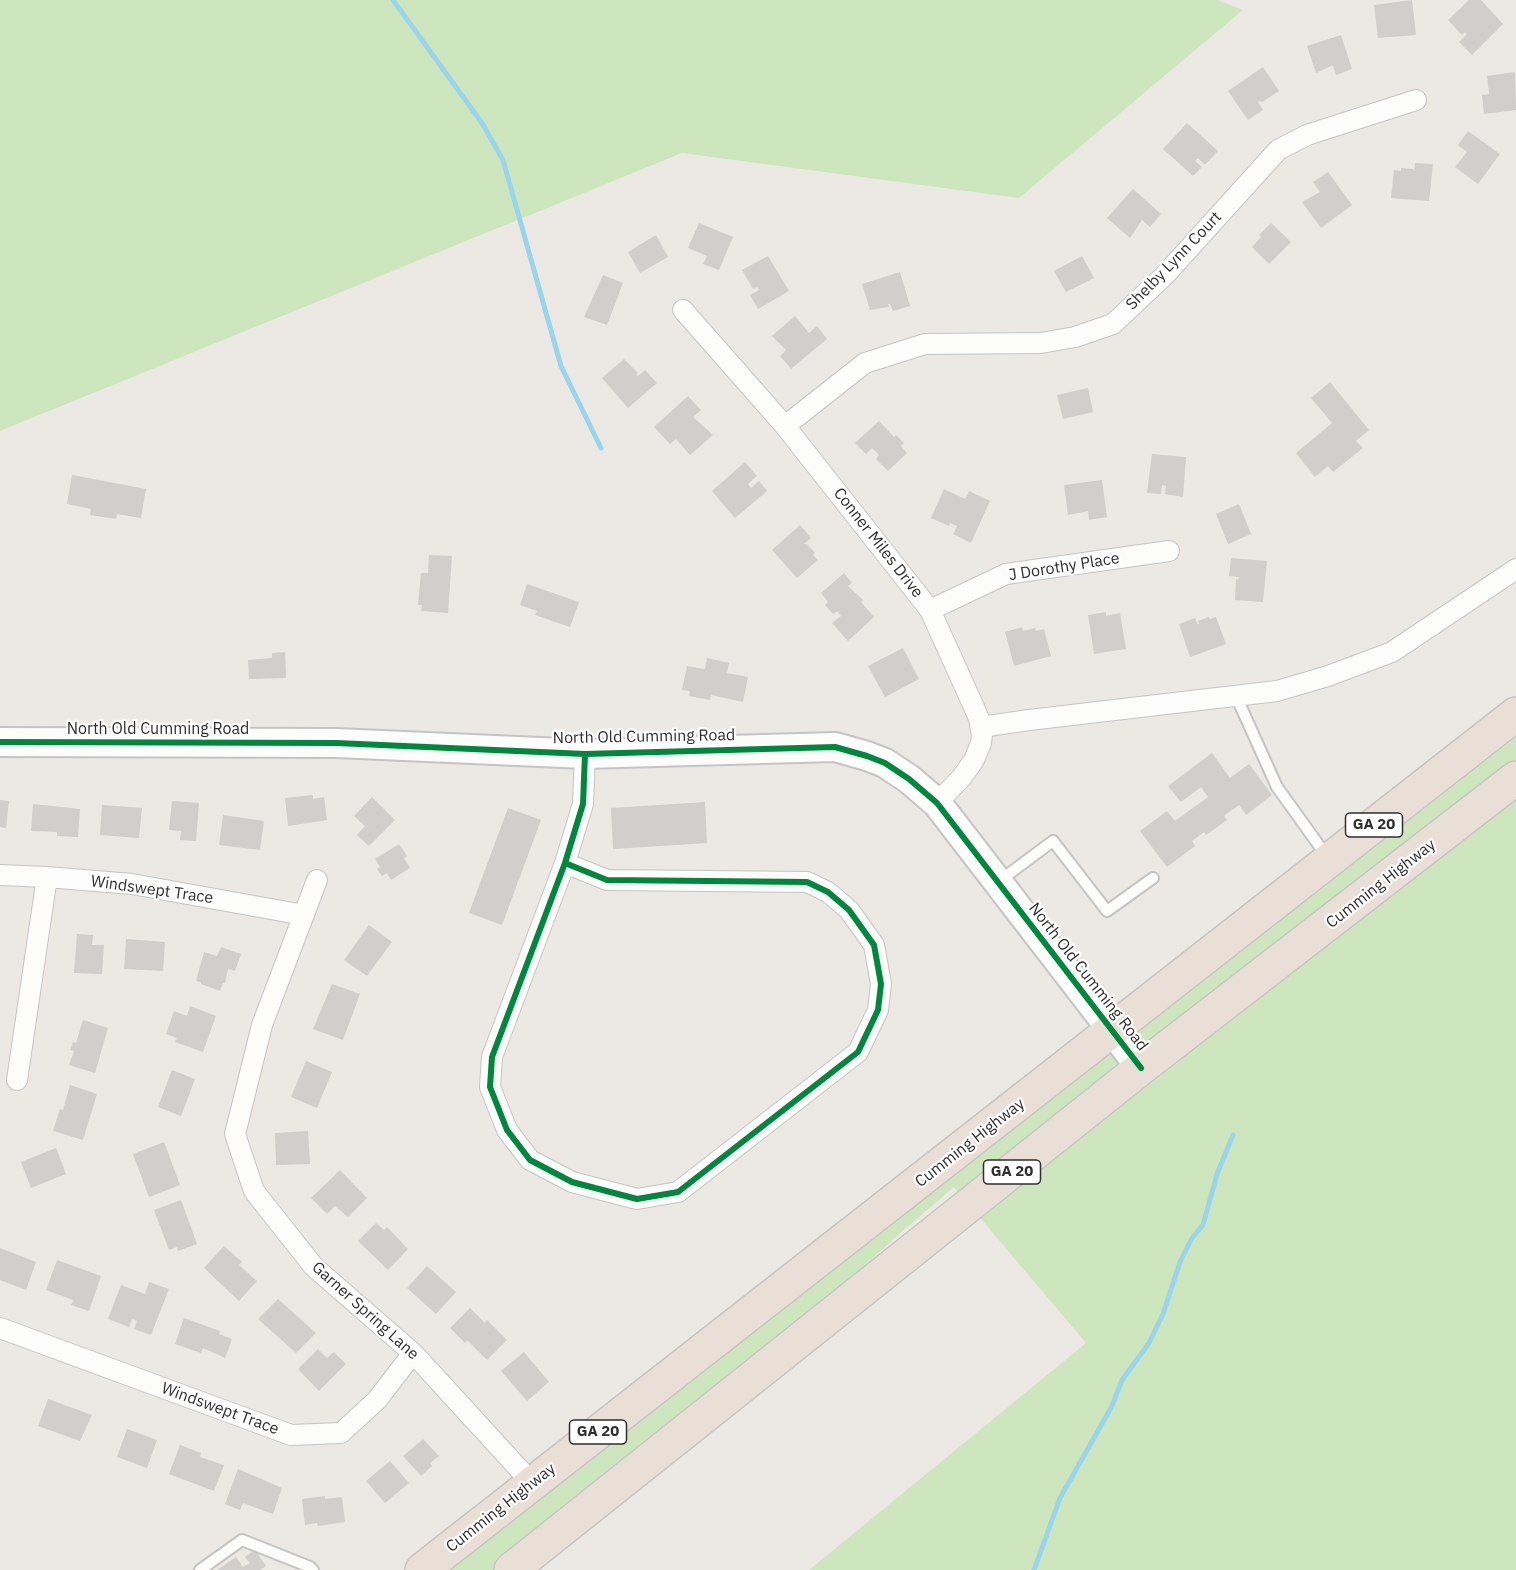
<!DOCTYPE html>
<html>
<head>
<meta charset="utf-8">
<style>
  body { margin:0 }
  canvas { display:block; background:#ece8e4 }
</style>
</head>
<body>
<canvas width="1516" height="1570"></canvas>
<script>
const ctx = document.querySelector('canvas').getContext('2d');
ctx.lineJoin = 'round';
function fillPath(path, color) { ctx.fillStyle = color; ctx.fill(path, 'evenodd'); }
const shape = rows => new Path2D(rows.map(r => 'M' + r).join(''));
function stroke(path, color, width, dash) { ctx.strokeStyle = color; ctx.lineWidth = width; ctx.lineCap = dash ? 'butt' : 'round'; ctx.setLineDash(dash || []); ctx.stroke(path); }
function drawText(font, color, halo, rows, align = 'center') {
  ctx.font = font + ' "IBM Plex Sans",sans-serif'; ctx.lineWidth = 4.5; ctx.setLineDash([]); ctx.textBaseline = 'middle'; ctx.strokeStyle = halo; ctx.fillStyle = color; for (const [text, x, y, turn = 0] of rows) {
    ctx.save(); ctx.translate(x, y); ctx.rotate((+turn || 0) * Math.PI / 180); ctx.textAlign = isNaN(turn) ? turn : align; if (halo) ctx.strokeText(text, 0, 0); ctx.fillText(text, 0, 0); ctx.restore();
  }
}
fillPath(shape([
  [0,0,1218,0,1243,10,1019,198,682,153,0,431],
  [1516,708,1516,1570,809,1570,1086,1343,954,1187,898,1235,739,1381,498,1570,448,1570]
]), '#cee6be');
stroke(shape([
  [393,0,482,123,503,160,561,366,601,448],
  [1034,1570,1060,1498,1112,1406,1122,1380,1149,1343,1163,1314,1180,1262,1192,1238,1203,1225,1217,1174,1233,1135]
]), '#99d6ec', 5);
fillPath(shape([
  [1412,0,1416,35,1378,38,1374,5],
  [1469,0,1481,0,1503,24,1472,55,1459,42,1467,34,1465,32,1462,35,1448,20],
  [1341,35,1352,69,1336,75,1333,65,1316,73,1307,46],
  [1263,67,1279,91,1262,102,1260,101,1258,102,1263,110,1248,120,1228,91],
  [1515,72,1516,110,1484,114,1482,95,1489,94,1487,76],
  [1187,123,1218,151,1205,165,1198,158,1195,161,1202,167,1193,176,1163,149],
  [1468,131,1500,154,1478,184,1455,167,1467,152,1458,145],
  [1415,163,1433,164,1429,201,1391,198,1394,170,1401,171,1401,168,1413,169,1414,172],
  [1328,172,1352,205,1321,228,1302,202,1320,192,1313,182],
  [1133,189,1161,214,1150,227,1142,220,1130,238,1107,218],
  [699,223,733,237,719,270,703,264,707,256,688,248],
  [1271,223,1291,242,1269,264,1252,247,1261,237,1259,235],
  [656,235,668,257,640,273,628,252],
  [768,256,789,291,758,309,750,295,759,290,757,287,753,289,742,270],
  [1082,256,1094,278,1066,292,1054,271],
  [900,272,910,306,893,311,890,304,888,304,889,307,870,310,862,284],
  [603,275,623,283,607,325,584,317],
  [795,316,809,333,817,326,827,339,791,369,780,356,786,350,772,336],
  [624,359,638,373,636,375,638,376,645,370,657,383,628,408,602,378],
  [1330,382,1369,430,1356,441,1363,448,1333,472,1328,466,1315,477,1296,453,1332,423,1311,398],
  [1088,388,1093,412,1063,419,1057,395],
  [688,396,701,410,693,417,713,435,690,455,676,439,670,444,654,427],
  [879,421,894,437,896,435,904,443,901,446,907,453,888,471,876,459,879,455,872,448,866,454,855,443],
  [1152,454,1186,457,1183,497,1165,494,1166,486,1162,485,1161,494,1147,493],
  [745,462,757,476,748,484,751,488,759,481,767,491,735,518,712,491],
  [72,475,146,489,141,518,117,514,116,519,90,515,91,509,67,504],
  [1102,480,1107,517,1089,520,1088,511,1068,515,1064,485],
  [944,489,965,499,969,491,990,501,971,543,953,534,957,526,950,523,949,526,931,518],
  [1239,504,1251,534,1228,544,1216,514],
  [800,525,811,538,804,544,807,544,815,553,813,555,818,560,797,578,772,550],
  [429,555,452,556,448,613,421,611,422,605,418,605,421,573,428,573],
  [1231,558,1267,561,1263,602,1235,600,1236,579,1238,580,1239,577,1229,576],
  [844,573,852,583,848,586,863,600,861,602,874,617,848,641,832,623,841,616,837,611,833,614,825,605,828,602,821,593],
  [527,584,579,602,570,627,535,615,537,611,520,605],
  [1106,612,1106,616,1120,613,1126,649,1094,654,1088,615],
  [1209,617,1210,619,1216,617,1226,644,1190,657,1179,624,1195,618,1197,624,1199,624,1198,621],
  [1022,627,1023,631,1035,628,1036,631,1044,629,1051,656,1014,666,1005,632],
  [903,648,919,679,885,697,868,666],
  [285,652,286,678,249,679,248,660,272,658,272,653],
  [707,658,729,663,727,673,748,677,743,702,711,695,710,700,689,696,690,691,682,690,687,666,705,669],
  [1212,753,1230,778,1249,764,1272,795,1246,815,1239,805,1224,816,1227,820,1206,835,1204,832,1192,841,1195,846,1167,867,1140,831,1167,811,1175,821,1208,797,1201,787,1181,802,1168,786],
  [313,795,313,799,324,797,327,820,288,826,285,798],
  [372,797,395,820,369,846,357,835,365,826,354,816],
  [0,800,9,801,6,828,0,827],
  [172,801,199,803,196,841,180,840,181,831,169,830],
  [705,802,707,843,613,849,611,808],
  [33,804,80,809,78,837,57,836,57,832,31,831],
  [102,805,142,808,139,838,100,835],
  [508,808,541,820,502,925,469,913],
  [223,815,264,821,260,850,219,845],
  [399,844,407,856,404,858,410,868,391,880,387,873,382,876,377,869,380,867,375,859],
  [369,925,392,942,367,976,344,960],
  [77,934,93,935,92,945,104,945,102,974,74,973],
  [126,939,165,942,163,971,124,969],
  [221,947,241,954,235,971,228,969,225,983,223,983,220,991,201,984,201,982,196,981,204,952,217,956],
  [332,984,360,994,343,1040,313,1029],
  [190,1006,216,1016,203,1052,175,1042,177,1038,166,1034,174,1011,187,1016],
  [83,1020,108,1028,95,1073,69,1065,74,1051,70,1050,73,1042,76,1043],
  [306,1061,332,1072,317,1108,291,1097],
  [172,1070,195,1079,181,1116,158,1107],
  [70,1085,97,1094,83,1140,53,1131,60,1109,63,1110],
  [308,1131,310,1164,276,1165,275,1133],
  [164,1142,180,1185,149,1197,133,1154],
  [56,1148,66,1174,31,1188,21,1162],
  [340,1170,367,1198,348,1217,335,1206,327,1214,311,1198],
  [181,1200,197,1244,178,1251,177,1247,169,1250,154,1210],
  [376,1223,384,1230,387,1227,408,1249,388,1270,358,1241],
  [224,1246,242,1262,239,1265,257,1281,239,1301,204,1268],
  [0,1248,36,1262,26,1290,0,1280],
  [57,1260,101,1276,89,1311,71,1305,73,1300,46,1290],
  [427,1266,456,1292,436,1314,407,1288],
  [149,1282,169,1289,151,1335,134,1329,137,1321,132,1319,129,1327,108,1319,121,1285,145,1294],
  [278,1299,316,1333,296,1353,258,1319],
  [470,1308,485,1323,487,1320,507,1340,487,1360,467,1340,465,1343,450,1328],
  [184,1318,220,1331,219,1334,232,1339,225,1358,203,1348,201,1353,175,1344],
  [318,1349,327,1358,334,1352,346,1364,319,1391,298,1369],
  [524,1352,549,1382,527,1401,501,1371],
  [48,1399,92,1415,80,1441,38,1426],
  [127,1429,157,1440,147,1468,117,1457],
  [423,1439,439,1456,430,1463,432,1466,421,1476,403,1456],
  [180,1445,201,1453,200,1457,224,1465,214,1491,169,1474],
  [390,1461,409,1483,385,1503,366,1481],
  [238,1469,282,1488,273,1514,243,1503,240,1510,225,1504],
  [325,1496,325,1499,342,1497,345,1522,318,1526,317,1523,305,1525,302,1499],
  [255,1550,266,1566,260,1570,217,1570,236,1557,243,1567,250,1563,245,1557]
]), '#d1cecb');
const lane = shape([
  [1236,696,1277,787,1328,858],
  [998,882,1053,841,1107,911,1153,878],
  [200,1570,242,1540,310,1567,313,1570]
]);
const street = shape([
  [683,310,785,426,930,610,974,707,979,719,982,735,981,743,974,760,962,777,937,803],
  [785,426,865,363,925,344,1041,343,1075,337,1113,324,1165,275,1278,150,1307,135,1416,100],
  [930,610,1006,574,1169,551],
  [981,727,1029,720,1277,691,1328,676,1392,652,1516,569],
  [565,863,607,880,807,882,828,892,849,910,874,945,881,984,878,1010,858,1052,678,1192,637,1199,572,1182,530,1160,507,1130,490,1087,492,1057,565,863,583,804,585,754],
  [0,875,47,877,132,884,304,915],
  [317,880,262,1025,235,1134,254,1191,314,1267,413,1353,532,1483],
  [17,1080,47,877],
  [0,1328,291,1435,341,1433,377,1400,413,1353]
]);
const secondary = shape([
  [0,742,336,743,585,754,835,747,867,756,885,763,909,779,937,803,1141,1068]
]);
const highway = shape([
  [422,1570,1516,714],
  [511,1570,1141,1068,1516,778]
]);
stroke(lane, '#c5c4c5', 14);
stroke(street, '#c5c4c5', 22);
stroke(secondary, '#c5c4c5', 32);
stroke(highway, '#c6c5c4', 36);
stroke(lane, '#fcfcfb', 10);
stroke(street, '#fcfcfb', 20);
stroke(secondary, '#fcfcfb', 28);
stroke(highway, '#eadfd6', 33);
stroke(shape([
  [0,742,336,743,585,754,835,747,867,756,885,763,909,779,937,803,1141,1068],
  [565,863,607,880,807,882,828,892,849,910,874,945,881,984,878,1010,858,1052,678,1192,637,1199,572,1182,530,1160,507,1130,490,1087,492,1057,565,863,583,804,585,754]
]), '#00873e', 6);
for (const [x, y, w] of [
  [1374,825,57],
  [1012,1172,57],
  [598,1432,57]
]) { const box = new Path2D(); box.roundRect(x - w / 2, y - 12, w, 24, 4.5); ctx.fillStyle = '#fff'; ctx.fill(box); stroke(box, '#2e2e2e', 1.5); }
drawText('bold 15px', '#2e2e2e', null, [
  ["GA 20",1374,825],
  ["GA 20",1012,1172],
  ["GA 20",598,1432]
]);
drawText('16px', '#2e2e2e', '#fff', [
  ["Shelby Lynn Court",1174,261,-46],
  ["Conner Miles Drive",878,543,52],
  ["J Dorothy Place",1064,567,-9],
  ["North Old Cumming Road",158,729],
  ["North Old Cumming Road",644,737,-1],
  ["Cumming Highway",1381,884,-38],
  ["Windswept Trace",152,890,8],
  ["North Old Cumming Road",1088,977,52],
  ["Cumming Highway",970,1143,-38],
  ["Garner Spring Lane",365,1311,42],
  ["Windswept Trace",220,1409,20],
  ["Cumming Highway",501,1508,-38]
]);
</script>
</body>
</html>
